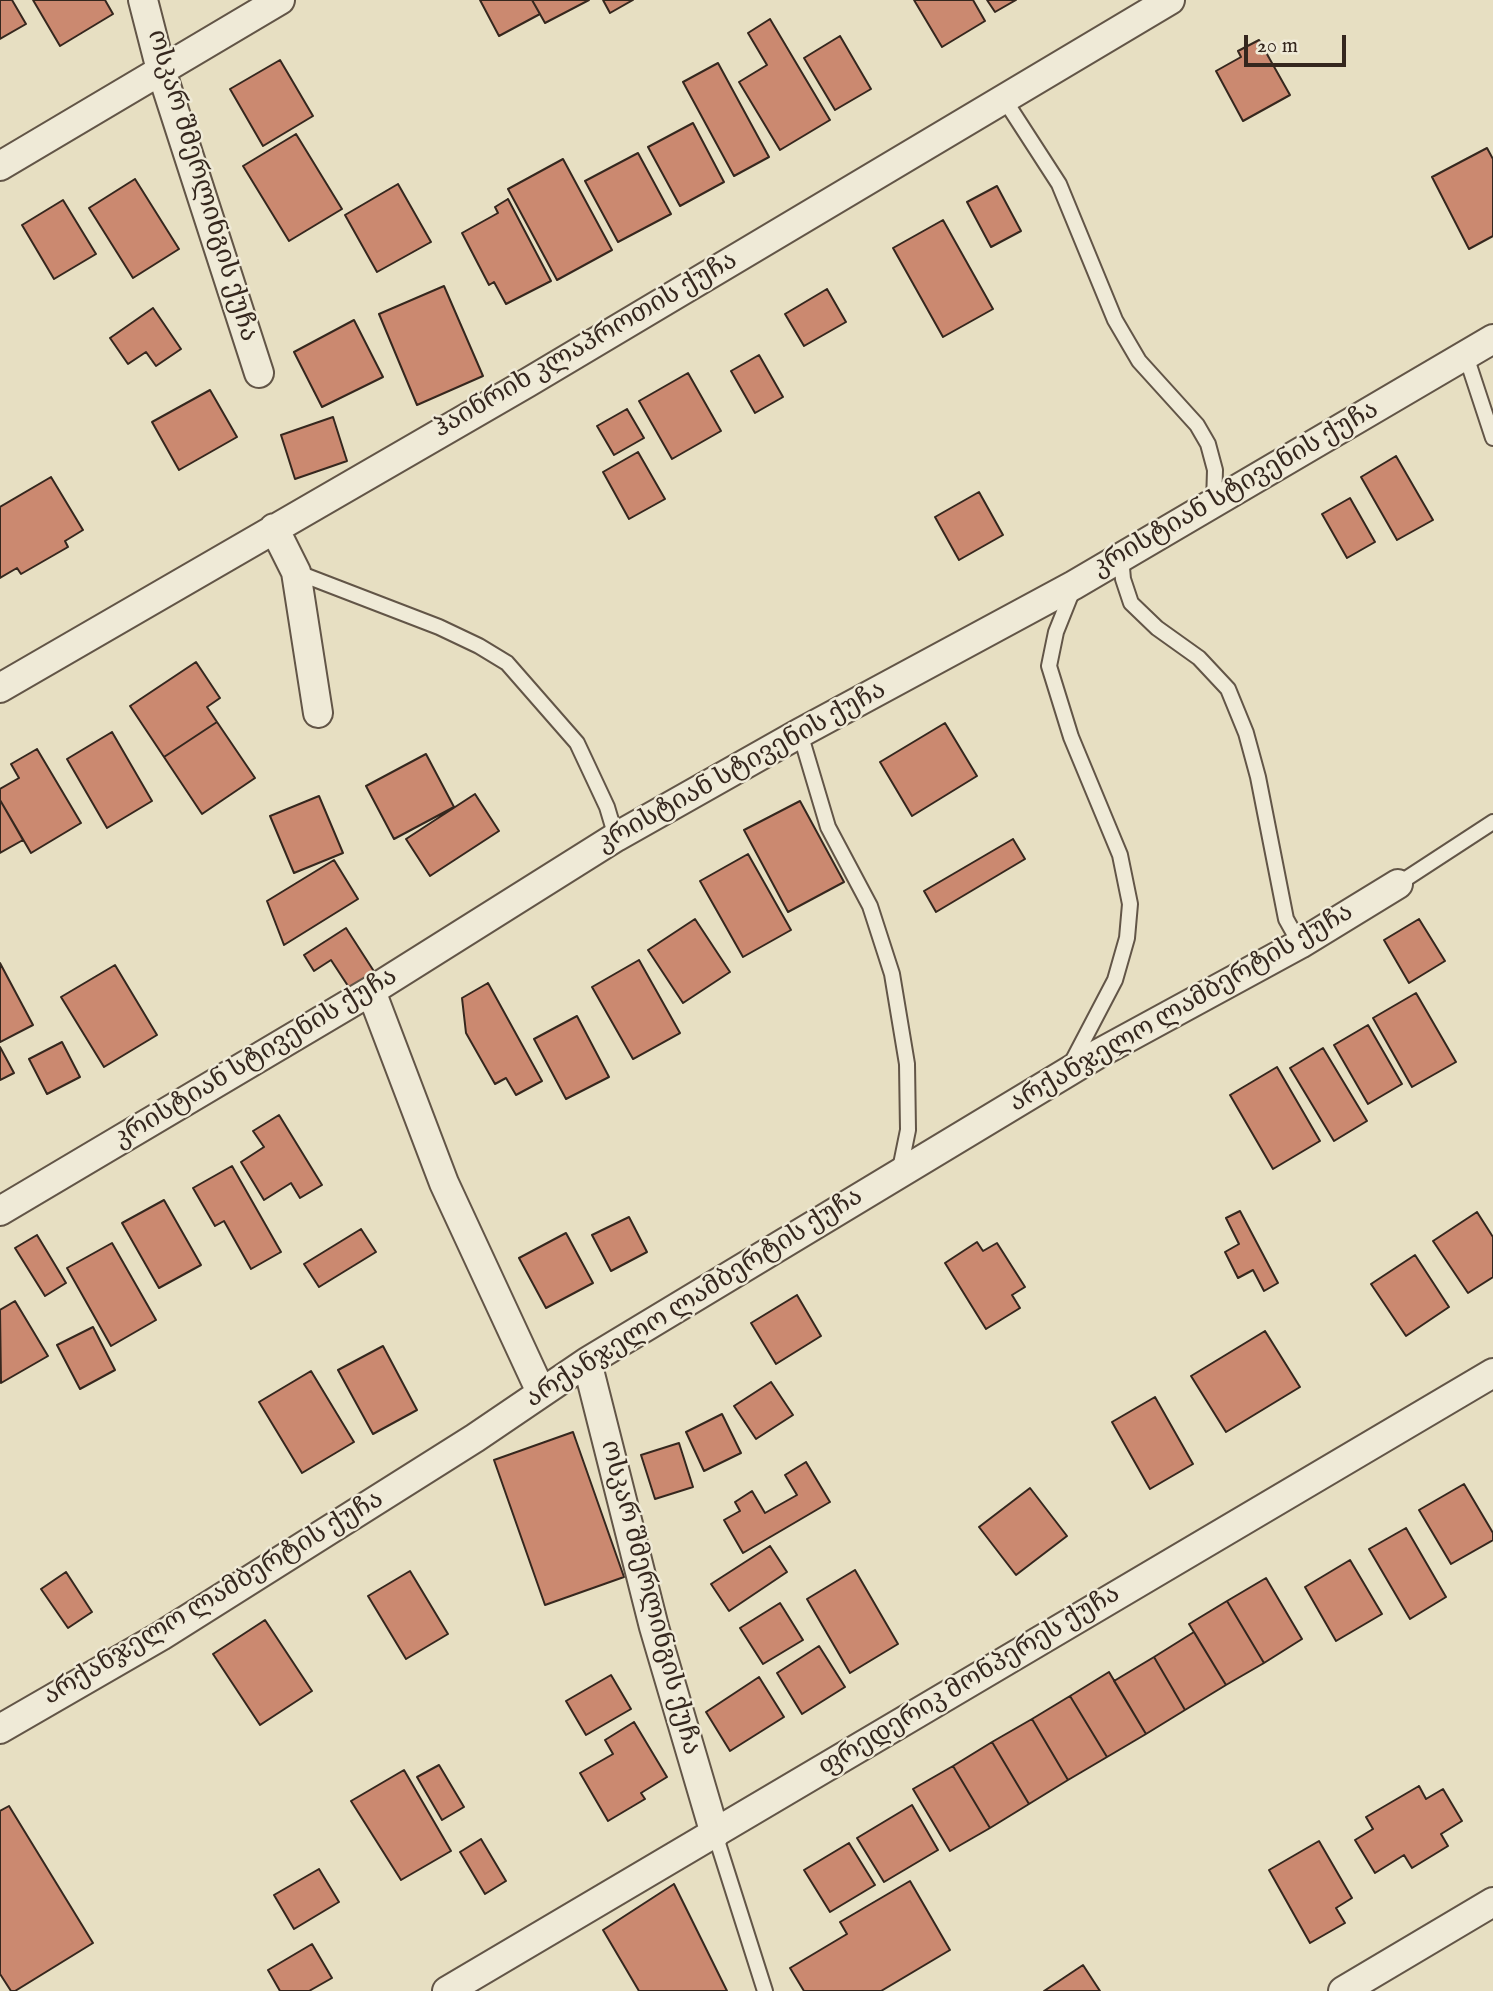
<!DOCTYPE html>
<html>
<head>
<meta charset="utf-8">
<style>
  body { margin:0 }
  #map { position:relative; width:1493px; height:1991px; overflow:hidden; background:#e7dfc2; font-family:"IM FELL English",serif }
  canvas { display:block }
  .scale { position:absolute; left:1244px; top:35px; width:102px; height:32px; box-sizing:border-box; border:4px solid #35271e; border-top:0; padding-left:9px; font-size:21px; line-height:24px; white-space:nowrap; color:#35271e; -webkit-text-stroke:5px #efead7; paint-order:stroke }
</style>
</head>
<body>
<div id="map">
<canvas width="1493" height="1991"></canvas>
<div class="scale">20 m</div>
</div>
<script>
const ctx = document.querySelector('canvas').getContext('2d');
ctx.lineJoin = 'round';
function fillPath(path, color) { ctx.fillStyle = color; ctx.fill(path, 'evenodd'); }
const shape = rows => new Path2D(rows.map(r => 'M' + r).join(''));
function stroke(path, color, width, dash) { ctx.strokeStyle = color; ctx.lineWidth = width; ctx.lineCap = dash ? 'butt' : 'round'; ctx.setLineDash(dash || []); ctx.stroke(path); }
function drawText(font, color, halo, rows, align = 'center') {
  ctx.font = font + ' "IM FELL English","Noto Serif Georgian",serif'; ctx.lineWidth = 5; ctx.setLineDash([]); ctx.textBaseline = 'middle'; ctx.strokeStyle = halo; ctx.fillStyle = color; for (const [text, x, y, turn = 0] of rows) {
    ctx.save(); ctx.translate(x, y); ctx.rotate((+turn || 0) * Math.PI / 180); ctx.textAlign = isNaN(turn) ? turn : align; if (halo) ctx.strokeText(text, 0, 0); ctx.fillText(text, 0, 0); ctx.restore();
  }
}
const building = shape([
  [0,0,12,0,26,24,0,39,0,0],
  [33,0,105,0,113,14,60,46,33,0],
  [480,0,532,0,540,14,499,36,480,0],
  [532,0,589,0,545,23,532,0],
  [603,0,633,0,610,13,603,0],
  [914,0,973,0,985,21,942,47,914,0],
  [987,0,1016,0,995,12,987,0],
  [770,19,830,120,780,150,739,82,767,65,748,33,770,19],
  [840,36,871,89,835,110,804,58,840,36],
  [1259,40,1290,95,1243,121,1216,71,1241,57,1238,51,1259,40],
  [280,60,313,116,263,146,230,89,280,60],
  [718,63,769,157,734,176,683,82,718,63],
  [693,123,724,182,680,206,648,147,693,123],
  [296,134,342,209,289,241,243,166,296,134],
  [1487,148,1493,159,1493,236,1469,249,1432,177,1487,148],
  [638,153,671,214,618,242,585,181,638,153],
  [563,159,612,250,557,280,508,189,563,159],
  [135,179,179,249,133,278,89,208,135,179],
  [398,184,431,242,377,272,345,215,398,184],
  [997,186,1021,231,991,247,967,202,997,186],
  [508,199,551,281,506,304,494,282,489,285,462,233,498,213,495,207,508,199],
  [63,200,96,254,54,279,22,225,63,200],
  [943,220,993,309,943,337,893,248,943,220],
  [444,286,483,376,417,405,379,314,444,286],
  [827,289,846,322,804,346,785,314,827,289],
  [153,308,181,349,156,366,146,352,128,364,110,338,153,308],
  [354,320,383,377,322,407,294,352,354,320],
  [759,355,783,397,755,413,731,371,759,355],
  [688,373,721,431,672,459,639,401,688,373],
  [210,390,237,437,179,470,152,422,210,390],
  [627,409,644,438,614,455,597,426,627,409],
  [333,417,347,461,295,479,281,435,333,417],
  [638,452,665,499,629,519,603,472,638,452],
  [1396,456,1433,520,1397,540,1361,477,1396,456],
  [51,477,83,530,65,541,68,547,21,574,17,568,0,578,0,507,51,477],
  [979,492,1003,535,959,560,935,517,979,492],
  [1350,498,1375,542,1347,558,1322,514,1350,498],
  [196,662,220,698,207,707,217,722,164,757,130,706,196,662],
  [217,722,255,778,202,814,164,757,217,722],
  [945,723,977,776,912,816,880,762,945,723],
  [112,732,152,801,107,828,67,759,112,732],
  [37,749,81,823,31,853,0,800,0,789,19,778,11,764,37,749],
  [426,754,454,807,394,839,366,786,426,754],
  [475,794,499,831,430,876,406,839,475,794],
  [319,796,343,853,294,873,270,816,319,796],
  [0,800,23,840,0,853,0,800],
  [800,801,844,882,788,912,744,830,800,801],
  [1013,839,1025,859,936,912,924,891,1013,839],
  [748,854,791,930,743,957,700,881,748,854],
  [334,860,358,899,284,945,267,901,334,860],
  [695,919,730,972,683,1003,648,950,695,919],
  [1419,919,1445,961,1409,983,1384,940,1419,919],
  [346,928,377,976,352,992,331,960,314,971,304,955,346,928],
  [639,960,680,1033,633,1059,592,987,639,960],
  [0,963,33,1025,0,1042,0,963],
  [115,965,157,1035,104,1067,61,997,115,965],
  [488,983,542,1081,516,1095,506,1078,495,1084,466,1033,462,998,488,983],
  [1416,993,1456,1062,1412,1087,1373,1018,1416,993],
  [577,1016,609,1077,566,1099,534,1039,577,1016],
  [1368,1025,1402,1084,1368,1104,1334,1045,1368,1025],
  [62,1042,80,1077,47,1094,29,1059,62,1042],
  [0,1047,14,1073,0,1080,0,1047],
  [1323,1048,1367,1121,1334,1141,1290,1068,1323,1048],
  [1277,1067,1320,1141,1273,1169,1230,1095,1277,1067],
  [279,1115,322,1185,300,1198,291,1183,264,1200,241,1162,264,1147,253,1131,279,1115],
  [232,1166,281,1252,251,1269,224,1221,215,1226,193,1188,232,1166],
  [164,1200,201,1265,159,1288,122,1223,164,1200],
  [1240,1211,1278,1283,1264,1291,1253,1270,1238,1278,1225,1252,1239,1244,1226,1218,1240,1211],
  [1477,1212,1493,1237,1493,1277,1468,1293,1433,1241,1477,1212],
  [629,1217,647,1252,611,1271,592,1235,629,1217],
  [361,1229,376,1252,319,1287,304,1264,361,1229],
  [566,1233,593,1283,546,1308,519,1258,566,1233],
  [37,1235,66,1283,45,1296,15,1248,37,1235],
  [977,1242,983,1251,997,1243,1025,1287,1012,1295,1020,1308,986,1329,945,1263,977,1242],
  [112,1243,156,1320,111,1346,67,1268,112,1243],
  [1415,1255,1449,1307,1406,1336,1371,1284,1415,1255],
  [797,1295,821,1336,776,1364,751,1323,797,1295],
  [15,1301,48,1356,1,1383,0,1310,15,1301],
  [93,1327,115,1370,80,1389,57,1345,93,1327],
  [1265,1331,1300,1387,1226,1432,1191,1376,1265,1331],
  [383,1346,417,1410,373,1434,338,1370,383,1346],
  [311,1371,354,1442,302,1473,259,1402,311,1371],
  [771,1382,793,1415,756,1439,734,1406,771,1382],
  [1155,1397,1193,1464,1150,1489,1112,1422,1155,1397],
  [722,1414,741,1453,704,1471,686,1432,722,1414],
  [573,1432,624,1577,545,1605,494,1460,573,1432],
  [679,1443,693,1487,655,1499,641,1455,679,1443],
  [806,1462,830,1502,743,1553,724,1520,740,1511,735,1502,752,1491,765,1513,797,1495,785,1475,806,1462],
  [1464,1484,1493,1533,1493,1540,1451,1564,1419,1510,1464,1484],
  [1030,1488,1067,1536,1016,1575,979,1527,1030,1488],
  [1406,1528,1446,1597,1410,1619,1369,1549,1406,1528],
  [770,1546,787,1572,729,1611,711,1584,770,1546],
  [1350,1560,1382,1614,1336,1641,1305,1587,1350,1560],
  [855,1570,898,1644,850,1673,807,1599,855,1570],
  [410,1571,448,1634,406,1659,368,1596,410,1571],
  [66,1572,92,1612,68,1628,41,1589,66,1572],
  [1266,1578,1302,1639,1264,1663,1227,1601,1266,1578],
  [1227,1601,1264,1663,1226,1685,1189,1624,1227,1601],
  [780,1603,803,1640,763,1664,740,1628,780,1603],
  [265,1620,312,1691,260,1725,213,1654,265,1620],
  [1194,1632,1226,1685,1185,1710,1154,1657,1194,1632],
  [819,1646,845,1687,802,1714,777,1673,819,1646],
  [1154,1657,1185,1710,1146,1734,1114,1681,1154,1657],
  [1109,1672,1146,1734,1107,1757,1070,1696,1109,1672],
  [611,1675,631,1709,586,1735,566,1701,611,1675],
  [759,1677,784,1717,730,1751,706,1712,759,1677],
  [1070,1696,1107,1757,1068,1780,1032,1719,1070,1696],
  [1032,1719,1068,1780,1029,1804,992,1742,1032,1719],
  [634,1722,667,1777,641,1793,645,1799,608,1821,580,1773,613,1754,605,1740,634,1722],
  [992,1742,1029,1804,990,1828,953,1766,992,1742],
  [439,1765,464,1807,442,1820,417,1777,439,1765],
  [953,1766,990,1828,950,1851,913,1789,953,1766],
  [404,1770,451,1851,401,1880,351,1801,404,1770],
  [1419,1786,1426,1799,1443,1789,1462,1821,1441,1834,1448,1846,1412,1868,1404,1855,1375,1873,1355,1840,1373,1829,1366,1817,1419,1786],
  [912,1805,938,1850,884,1882,857,1838,912,1805],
  [9,1806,93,1943,15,1991,11,1991,0,1974,0,1811,9,1806],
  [481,1839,506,1881,485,1894,460,1852,481,1839],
  [1319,1841,1352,1898,1336,1908,1345,1923,1310,1943,1269,1870,1319,1841],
  [849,1843,875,1885,830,1912,804,1870,849,1843],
  [319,1869,339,1902,294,1929,274,1895,319,1869],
  [910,1881,950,1950,881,1991,804,1991,790,1968,847,1934,840,1922,910,1881],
  [674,1884,727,1991,639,1991,603,1930,674,1884],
  [312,1944,332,1978,309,1991,280,1991,268,1970,312,1944],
  [1083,1965,1100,1991,1044,1991,1083,1965]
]);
fillPath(building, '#cb8970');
stroke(building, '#35271e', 2);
const lane = shape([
  [1004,99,1059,184,1115,320,1139,361,1197,425,1208,444,1215,470,1214,503],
  [1466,356,1493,438],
  [1121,557,1123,579,1131,603,1157,628,1199,658,1228,689,1246,733,1258,777,1286,919,1300,944],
  [296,572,439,627,479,646,507,663,577,743,607,807,616,837],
  [800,733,828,827,870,906,892,974,907,1064,908,1130,899,1174],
  [1398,884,1493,822],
  [1071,1064,1115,980,1127,938,1130,904,1120,855,1071,737,1049,666,1056,632,1074,587],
  [715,1834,765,1991]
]);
const street = shape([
  [143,0,161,70,259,373],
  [0,166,280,0],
  [274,528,296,572,318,713],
  [0,688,527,383,1170,0],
  [371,991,444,1183,541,1392],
  [0,1211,371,991,616,837,800,733,1074,585,1493,339],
  [587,1362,654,1627,715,1834],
  [0,1729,161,1636,475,1438,587,1362,1096,1055,1300,944,1398,884],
  [447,1991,1493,1373],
  [1343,1991,1493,1902]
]);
stroke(lane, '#625547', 18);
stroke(street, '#625547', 32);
stroke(lane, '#efead7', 14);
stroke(street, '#efead7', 28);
drawText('26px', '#35271e', '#efead7', [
  ["ოსკარ შმერლინგის ქუჩა",201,186,73],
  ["ჰაინრიხ კლაპროთის ქუჩა",586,346,-30],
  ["კრისტიან სტივენის ქუჩა",1236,490,-30],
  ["კრისტიან სტივენის ქუჩა",742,768,-29],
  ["არქანჯელო ლამბერტის ქუჩა",1182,1009,-30],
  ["კრისტიან სტივენის ქუჩა",256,1059,-31],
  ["არქანჯელო ლამბერტის ქუჩა",695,1299,-32],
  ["ოსკარ შმერლინგის ქუჩა",649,1598,75],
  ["არქანჯელო ლამბერტის ქუჩა",214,1599,-31],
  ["ფრედერიკ მონპერეს ქუჩა",970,1682,-31]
]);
</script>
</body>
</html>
